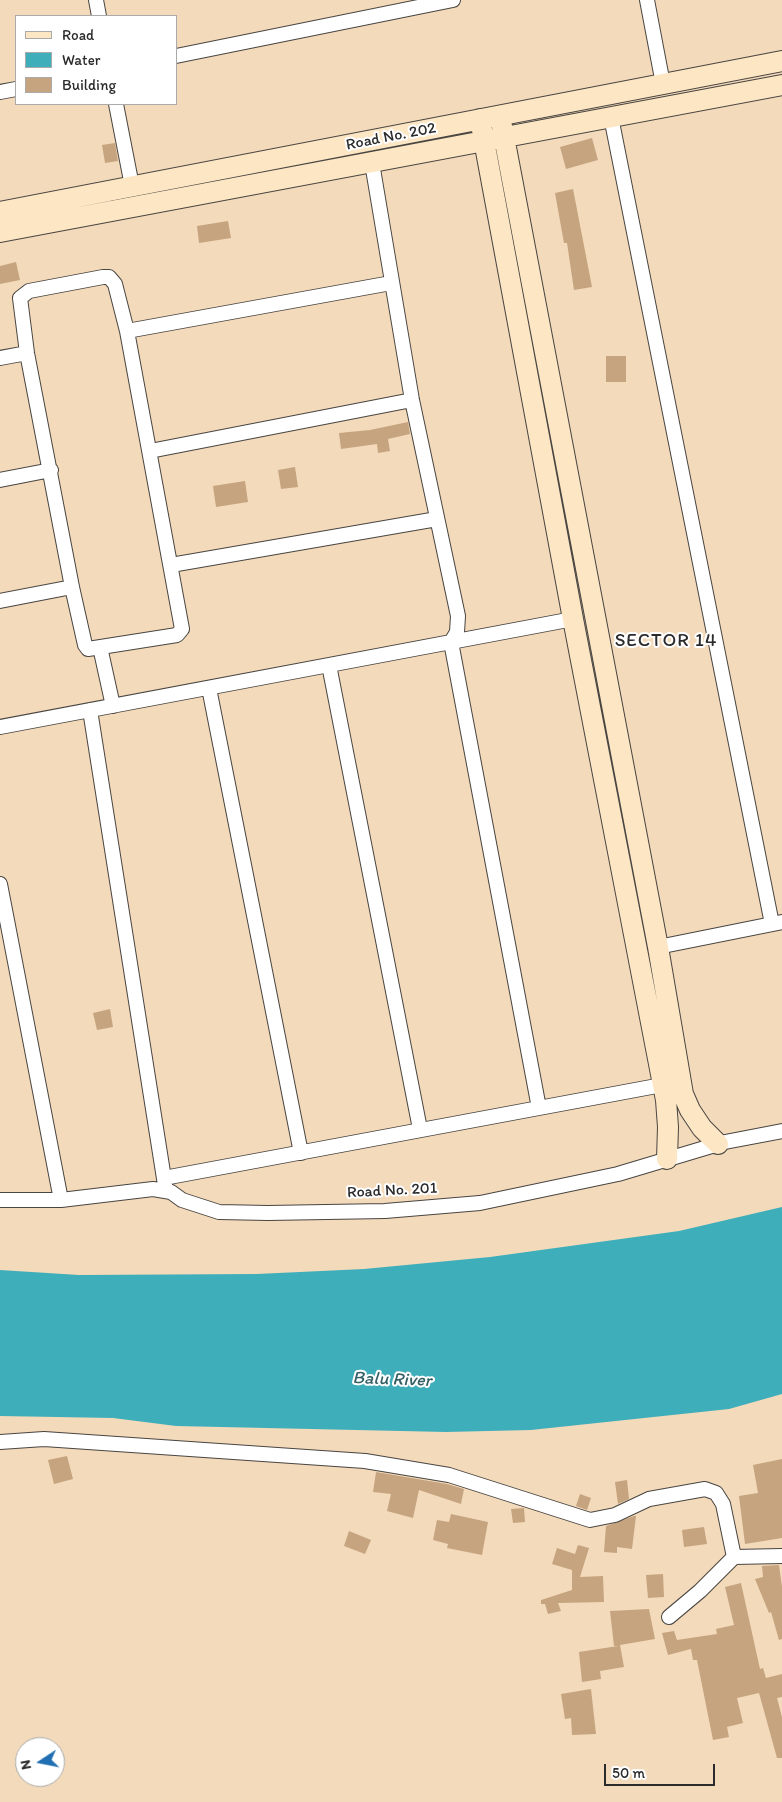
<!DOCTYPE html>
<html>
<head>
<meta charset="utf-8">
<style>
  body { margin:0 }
  #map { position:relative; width:782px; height:1802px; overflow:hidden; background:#f3dabb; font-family:Itim,sans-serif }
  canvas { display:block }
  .legend { position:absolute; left:15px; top:15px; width:162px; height:90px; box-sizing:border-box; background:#fff; border:1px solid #aaa; margin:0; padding:6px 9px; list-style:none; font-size:15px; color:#2b2b2b }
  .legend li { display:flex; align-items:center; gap:10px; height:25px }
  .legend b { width:25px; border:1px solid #aaa }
  .north { position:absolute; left:15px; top:1737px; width:50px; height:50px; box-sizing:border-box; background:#fff; border:1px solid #aaa; border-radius:50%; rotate:259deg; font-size:14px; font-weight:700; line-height:20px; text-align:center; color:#2b2b2b }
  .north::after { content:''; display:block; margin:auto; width:18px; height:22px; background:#1f6fb2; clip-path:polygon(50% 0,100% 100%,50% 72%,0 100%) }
  .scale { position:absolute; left:604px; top:1764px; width:111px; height:22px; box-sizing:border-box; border:2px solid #2b2b2b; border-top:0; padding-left:6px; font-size:15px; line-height:18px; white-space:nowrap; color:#2b2b2b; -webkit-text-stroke:4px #fff; paint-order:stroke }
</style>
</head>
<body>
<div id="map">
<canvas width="782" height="1802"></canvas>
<ul class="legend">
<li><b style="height:6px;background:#fce6c4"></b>Road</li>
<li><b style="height:14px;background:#3faebb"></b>Water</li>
<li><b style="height:14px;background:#c6a47f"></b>Building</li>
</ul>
<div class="north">N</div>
<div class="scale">50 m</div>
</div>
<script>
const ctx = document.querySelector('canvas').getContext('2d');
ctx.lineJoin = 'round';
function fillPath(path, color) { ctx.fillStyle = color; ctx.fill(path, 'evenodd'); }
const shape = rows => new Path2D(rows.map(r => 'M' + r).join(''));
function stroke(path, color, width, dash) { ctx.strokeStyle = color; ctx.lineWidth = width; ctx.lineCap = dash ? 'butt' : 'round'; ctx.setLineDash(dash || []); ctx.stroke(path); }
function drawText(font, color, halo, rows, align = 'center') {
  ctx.font = font + ' Itim,sans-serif'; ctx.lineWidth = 4; ctx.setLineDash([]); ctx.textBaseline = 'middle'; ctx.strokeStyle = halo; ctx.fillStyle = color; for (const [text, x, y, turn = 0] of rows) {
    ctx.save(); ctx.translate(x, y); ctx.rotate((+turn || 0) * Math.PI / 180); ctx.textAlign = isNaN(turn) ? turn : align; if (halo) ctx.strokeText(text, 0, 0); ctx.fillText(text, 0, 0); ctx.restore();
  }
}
fillPath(shape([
  [782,1207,782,1394,729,1409,531,1430,446,1432,176,1426,113,1418,0,1416,0,1270,79,1275,257,1274,364,1269,490,1257,679,1231]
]), '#3faebb');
fillPath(shape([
  [592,138,598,160,566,169,560,147],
  [115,143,118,161,105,163,102,145],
  [573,189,592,287,574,290,567,243,564,243,555,193],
  [228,221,231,238,199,243,197,226],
  [16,262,20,280,0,284,0,266],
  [606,356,626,356,626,382,606,382],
  [408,422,410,434,388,439,390,451,378,453,377,444,341,449,339,433,370,430],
  [295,467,298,487,281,489,278,470],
  [245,481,248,502,216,507,213,486],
  [110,1009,113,1027,97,1030,93,1013],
  [67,1456,73,1479,54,1484,48,1460],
  [782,1459,782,1538,745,1544,739,1496,758,1493,753,1465],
  [376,1472,447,1484,464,1489,461,1504,419,1490,413,1518,387,1511,391,1494,373,1492],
  [627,1480,629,1499,618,1504,615,1482],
  [580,1494,591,1498,587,1510,576,1506],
  [524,1508,525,1522,513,1523,511,1509],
  [451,1514,488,1522,482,1555,447,1548,448,1544,433,1540,437,1520,449,1522],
  [634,1516,636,1516,632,1549,617,1547,617,1553,604,1552,606,1526],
  [704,1527,707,1544,684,1547,682,1530],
  [349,1531,371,1540,365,1554,344,1546],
  [578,1545,589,1548,580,1577,603,1576,604,1602,558,1603,561,1611,548,1614,545,1604,541,1604,541,1600,572,1590,572,1570,552,1564,557,1548,575,1554],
  [779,1565,782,1587,782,1639,779,1640,771,1612,769,1613,755,1579,763,1577,762,1566],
  [663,1574,664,1597,648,1598,646,1575],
  [741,1583,760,1669,763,1668,766,1678,782,1674,782,1697,777,1698,782,1717,782,1758,777,1758,759,1693,737,1698,743,1723,727,1727,729,1737,713,1740,697,1660,693,1660,691,1649,668,1655,662,1633,674,1631,677,1640,717,1634,716,1629,734,1625,725,1587],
  [649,1609,655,1639,620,1645,624,1667,600,1671,601,1679,582,1682,579,1652,618,1646,614,1646,610,1611],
  [591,1689,596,1734,572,1735,571,1718,565,1719,561,1694]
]), '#c6a47f');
const street = shape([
  [96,0,99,16],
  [647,0,663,84],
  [176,56,453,0],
  [0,92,16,89],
  [116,104,132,186],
  [611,117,772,924],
  [372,163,412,400,458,616,457,632,451,642,539,1108],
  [103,277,109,277,115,284,127,331,182,629,177,635,88,649,85,645,72,587,27,353,20,298,29,291,103,277],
  [127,331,391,283],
  [0,358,27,353],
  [150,451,412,400],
  [0,480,51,470],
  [171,565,437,519],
  [0,601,72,587],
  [100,647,113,706],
  [329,665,420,1129],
  [209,688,301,1153],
  [90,710,165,1185],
  [0,727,573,619],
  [0,884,61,1200],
  [658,947,782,922],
  [164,1178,662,1085],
  [0,1200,61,1200,153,1189,171,1192,182,1200,219,1212,268,1213,385,1211,480,1203,618,1174,725,1142,782,1131],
  [0,1442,44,1439,365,1461,449,1475,590,1520,615,1515,649,1499,705,1489,716,1493,723,1504,734,1557,782,1556],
  [669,1617,700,1591,734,1557]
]);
const secondary = shape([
  [500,116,658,947,683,1094,690,1110,702,1128,718,1144],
  [480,119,573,619,666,1100,668,1127,667,1159],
  [0,212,782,61],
  [0,232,782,85]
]);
stroke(street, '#494541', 16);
stroke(secondary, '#494541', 22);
stroke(street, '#fff', 14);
stroke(secondary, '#fce6c4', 20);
drawText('16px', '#2b2b2b', '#fff', [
  ["Road No. 202",391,137,-11],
  ["Road No. 201",392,1191,-3]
]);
drawText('italic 18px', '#335f65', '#fff', [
  ["Balu River",392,1380,2]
]);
ctx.letterSpacing = '1px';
drawText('19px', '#2b2b2b', '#fff', [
  ["SECTOR 14",666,641]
]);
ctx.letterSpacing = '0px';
</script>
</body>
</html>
